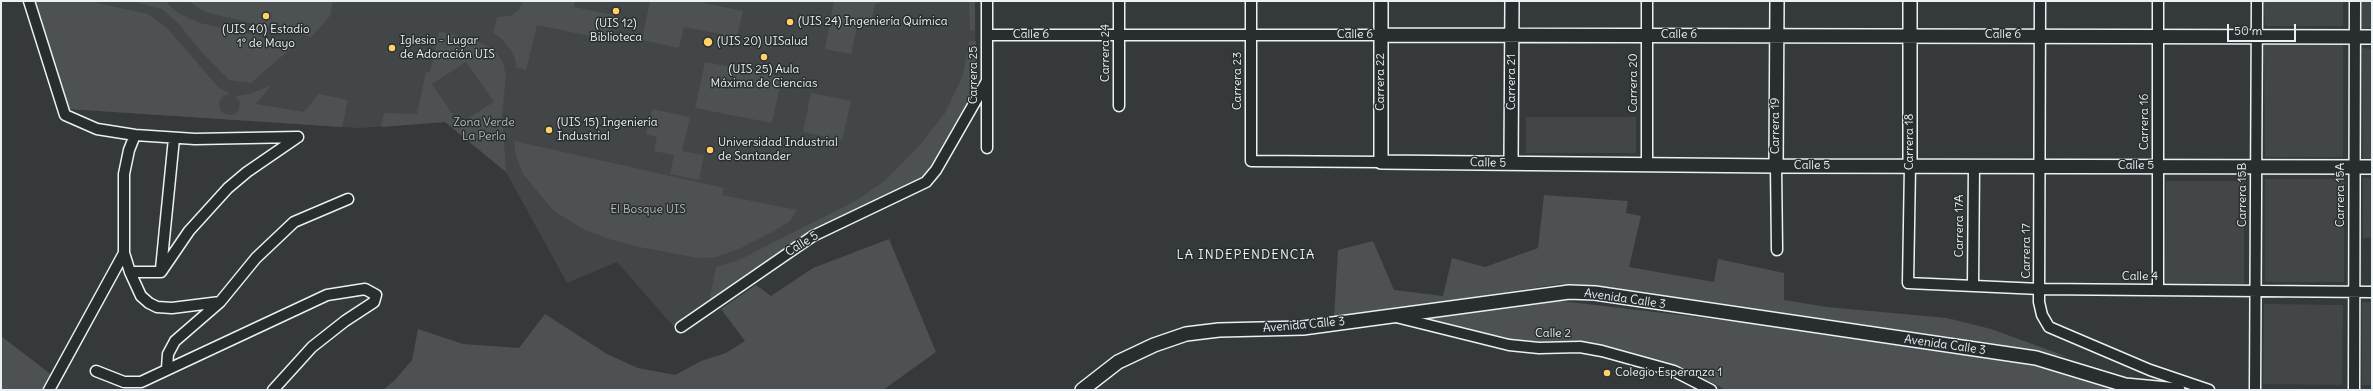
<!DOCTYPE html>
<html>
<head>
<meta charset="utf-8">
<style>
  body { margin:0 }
  #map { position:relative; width:2373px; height:391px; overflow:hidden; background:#35393a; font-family:Delius,sans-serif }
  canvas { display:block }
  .frame { position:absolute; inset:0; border:2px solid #e8f1f8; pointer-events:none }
  .scale { position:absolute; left:2227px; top:24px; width:69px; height:18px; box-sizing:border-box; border:2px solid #e8f1f8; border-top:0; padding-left:5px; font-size:12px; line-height:14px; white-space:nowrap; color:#e8f1f8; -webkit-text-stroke:3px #2a2d2e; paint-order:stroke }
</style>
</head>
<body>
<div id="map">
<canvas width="2373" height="391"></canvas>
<div class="frame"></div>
<div class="scale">50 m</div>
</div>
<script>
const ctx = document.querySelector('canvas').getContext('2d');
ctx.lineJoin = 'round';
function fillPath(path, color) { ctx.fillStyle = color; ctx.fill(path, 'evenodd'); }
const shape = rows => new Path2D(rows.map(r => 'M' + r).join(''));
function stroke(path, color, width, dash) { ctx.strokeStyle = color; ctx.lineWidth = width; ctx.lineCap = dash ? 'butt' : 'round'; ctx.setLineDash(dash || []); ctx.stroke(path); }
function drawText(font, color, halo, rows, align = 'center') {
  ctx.font = font + ' Delius,sans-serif'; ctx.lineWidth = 3; ctx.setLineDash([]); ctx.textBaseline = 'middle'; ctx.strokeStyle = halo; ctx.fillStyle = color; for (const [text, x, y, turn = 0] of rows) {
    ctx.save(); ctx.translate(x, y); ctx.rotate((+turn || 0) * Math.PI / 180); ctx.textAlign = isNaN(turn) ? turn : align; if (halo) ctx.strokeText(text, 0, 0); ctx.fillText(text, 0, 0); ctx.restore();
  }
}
fillPath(shape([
  [35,1,975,1,976,87,923,179,817,230,674,327,617,262,567,283,506,172,445,122,359,128,68,109],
  [2264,1,2343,1,2343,26,2265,26],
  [2362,1,2372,1,2372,28,2362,29],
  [2343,44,2343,157,2265,157,2264,45],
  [2362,48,2372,49,2372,159,2363,159],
  [1526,117,1636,117,1636,153,1526,153],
  [2363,178,2372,178,2372,238,2363,238],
  [2265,179,2344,179,2344,282,2265,282],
  [2166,181,2244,181,2244,284,2165,284],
  [2362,302,2372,302,2372,385,2362,385],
  [2264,304,2343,305,2342,385,2263,384]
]), '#424647');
fillPath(shape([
  [35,1,88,1,148,14,166,27,218,87,230,94,223,96,219,102,220,109,225,114,232,115,238,112,240,102,236,96,250,94,272,85,256,104,304,112,319,94,348,100,342,127,68,109],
  [132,1,165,1,178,13,200,23,296,44,251,83,229,80,198,48,178,23,162,9],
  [189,1,333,1,330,16,311,37,205,12],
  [524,1,575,1,574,7,614,15,609,40,537,25,526,70,516,67,515,58,511,50,501,38,493,33,497,17,510,16,518,11],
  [650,1,695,1,743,11,737,37,684,27,679,48,642,40],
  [834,1,880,1,879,4,875,3,871,25,858,22,851,54,825,49],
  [969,1,975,1,975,30,970,30],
  [439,31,477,41,494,50,503,62,506,77,502,114,506,172,445,122,381,127,384,113,417,114,426,72,430,73],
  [466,62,494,102,459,124,432,84],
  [969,41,976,41,976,87,923,179,817,230,709,303,716,267,737,261,855,201,885,181,919,146,945,113,963,75],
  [705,62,782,77,772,123,695,108],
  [811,93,851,101,842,140,803,132],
  [652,109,690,117,682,151,704,155,699,180,670,174,674,155,654,151,657,137,646,134],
  [514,141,724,188,722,195,797,210,790,221,776,230,741,248,717,257,698,258,639,247,612,240,583,229,554,211,523,174,516,156],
  [1544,195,1628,201,1626,213,1641,216,1629,267,1714,282,1718,259,1784,273,1784,300,1827,307,1947,318,1991,329,2068,357,1946,337,1588,285,1560,284,1334,318,1338,250,1373,241,1394,290,1443,296,1452,258,1485,267,1538,248],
  [889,239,936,352,883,390,383,390,395,380,412,360,418,329,463,344,519,348,545,314,607,354,638,368,675,375,701,361,726,353,745,341,721,309,756,285,771,296,813,268],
  [1553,300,1747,323,2001,360,2044,368,2116,390,1726,390,1686,369,1610,347,1588,343,1512,341,1410,318],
  [1,336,53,376,45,390,1,390]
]), '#4d5152');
const minor = shape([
  [29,1,65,115,97,129,135,135,195,139,298,137],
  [987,1,987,148],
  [1119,1,1119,106],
  [1251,1,1251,161,1381,162],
  [1647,1,1647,165],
  [2040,1,2039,302,2042,315,2049,327,2150,370,2209,390],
  [987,35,1381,35],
  [135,135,129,150,124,174,124,253,130,272,141,296,149,303,157,307,172,308,220,302],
  [1776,166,1777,250],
  [1910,166,1908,283,2040,289,2372,292],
  [161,269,174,138],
  [130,272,161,272,189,231,228,188,247,172,298,137],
  [1973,286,1974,166],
  [2158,290,2158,1],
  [1392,316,1509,345,1539,348,1580,347,1602,351,1674,371,1711,390],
  [681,327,813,236,926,182,936,170,987,81],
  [167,368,168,354,175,341,220,302,256,258,294,222,348,199],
  [96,371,124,382,141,382,327,295,365,289,376,295,374,302,345,321,312,347,273,390],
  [49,390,124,253],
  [2255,390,2257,1],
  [2354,390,2355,1]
]);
const tertiary = shape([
  [1381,1,1381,162,1776,166,2372,167],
  [1910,1,1910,166],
  [1381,35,2372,37],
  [1511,163,1512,1],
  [1776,166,1777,1],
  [1082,390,1118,362,1154,345,1186,334,1219,330,1303,328,1569,292,1595,293,2036,358,2125,385,2178,390]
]);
stroke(minor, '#e8f1f8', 13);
stroke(tertiary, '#e8f1f8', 16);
stroke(minor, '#2a2d2e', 10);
stroke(tertiary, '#2a2d2e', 13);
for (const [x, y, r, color] of [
  [616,11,4,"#ffd166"],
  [266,16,4,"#ffd166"],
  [790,22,4,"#ffd166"],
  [708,42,5,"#ffd166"],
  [392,48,4,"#ffd166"],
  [764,57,4,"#ffd166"],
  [549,130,4,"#ffd166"],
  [710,150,4,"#ffd166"],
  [1607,373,4,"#ffd166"]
]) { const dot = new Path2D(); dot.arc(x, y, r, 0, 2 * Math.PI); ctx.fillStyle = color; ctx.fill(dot); stroke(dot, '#2a2d2e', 1.5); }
drawText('12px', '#e8f1f8', '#2a2d2e', [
  ["(UIS 24) Ingeniería Química",798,22],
  ["(UIS 12)",616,24,"center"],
  ["Biblioteca",616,38,"center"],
  ["(UIS 40) Estadio",266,30,"center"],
  ["1º de Mayo",266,44,"center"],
  ["Iglesia - Lugar",400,41],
  ["de Adoración UIS",400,55],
  ["(UIS 20) UISalud",717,42],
  ["(UIS 25) Aula",764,70,"center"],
  ["Máxima de Ciencias",764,84,"center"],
  ["(UIS 15) Ingeniería",557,123],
  ["Industrial",557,137],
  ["Universidad Industrial",718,143],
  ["de Santander",718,157],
  ["Colegio Esperanza 1",1615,373]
], 'left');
drawText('12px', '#e8f1f8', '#2a2d2e', [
  ["Calle 6",1031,35],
  ["Calle 6",1355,35],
  ["Calle 6",1679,35],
  ["Calle 6",2003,35],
  ["Carrera 24",1106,53,-90],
  ["Carrera 25",974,75,-90],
  ["Carrera 23",1238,81,-90],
  ["Carrera 22",1381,82,-90],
  ["Carrera 21",1512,82,-90],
  ["Carrera 20",1634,83,-90],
  ["Carrera 16",2145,122,-90],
  ["Carrera 19",1776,126,-90],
  ["Carrera 18",1910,142,-90],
  ["Calle 5",1488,163,1],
  ["Calle 5",1812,166],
  ["Calle 5",2136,166],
  ["Carrera 15B",2243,195,-90],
  ["Carrera 15A",2341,195,-90],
  ["Carrera 17A",1960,226,-90],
  ["Calle 5",802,244,-32],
  ["Carrera 17",2027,251,-90],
  ["Calle 4",2140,277],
  ["Avenida Calle 3",1625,299,8],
  ["Avenida Calle 3",1304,325,-5],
  ["Calle 2",1553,334],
  ["Avenida Calle 3",1945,345,8]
]);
drawText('12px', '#b2b9be', '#2a2d2e', [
  ["Zona Verde",484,123],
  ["La Perla",484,137],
  ["El Bosque UIS",648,210]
]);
ctx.letterSpacing = '1px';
drawText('13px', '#e8f1f8', '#2a2d2e', [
  ["LA INDEPENDENCIA",1246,255]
]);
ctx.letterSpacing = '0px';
</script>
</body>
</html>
